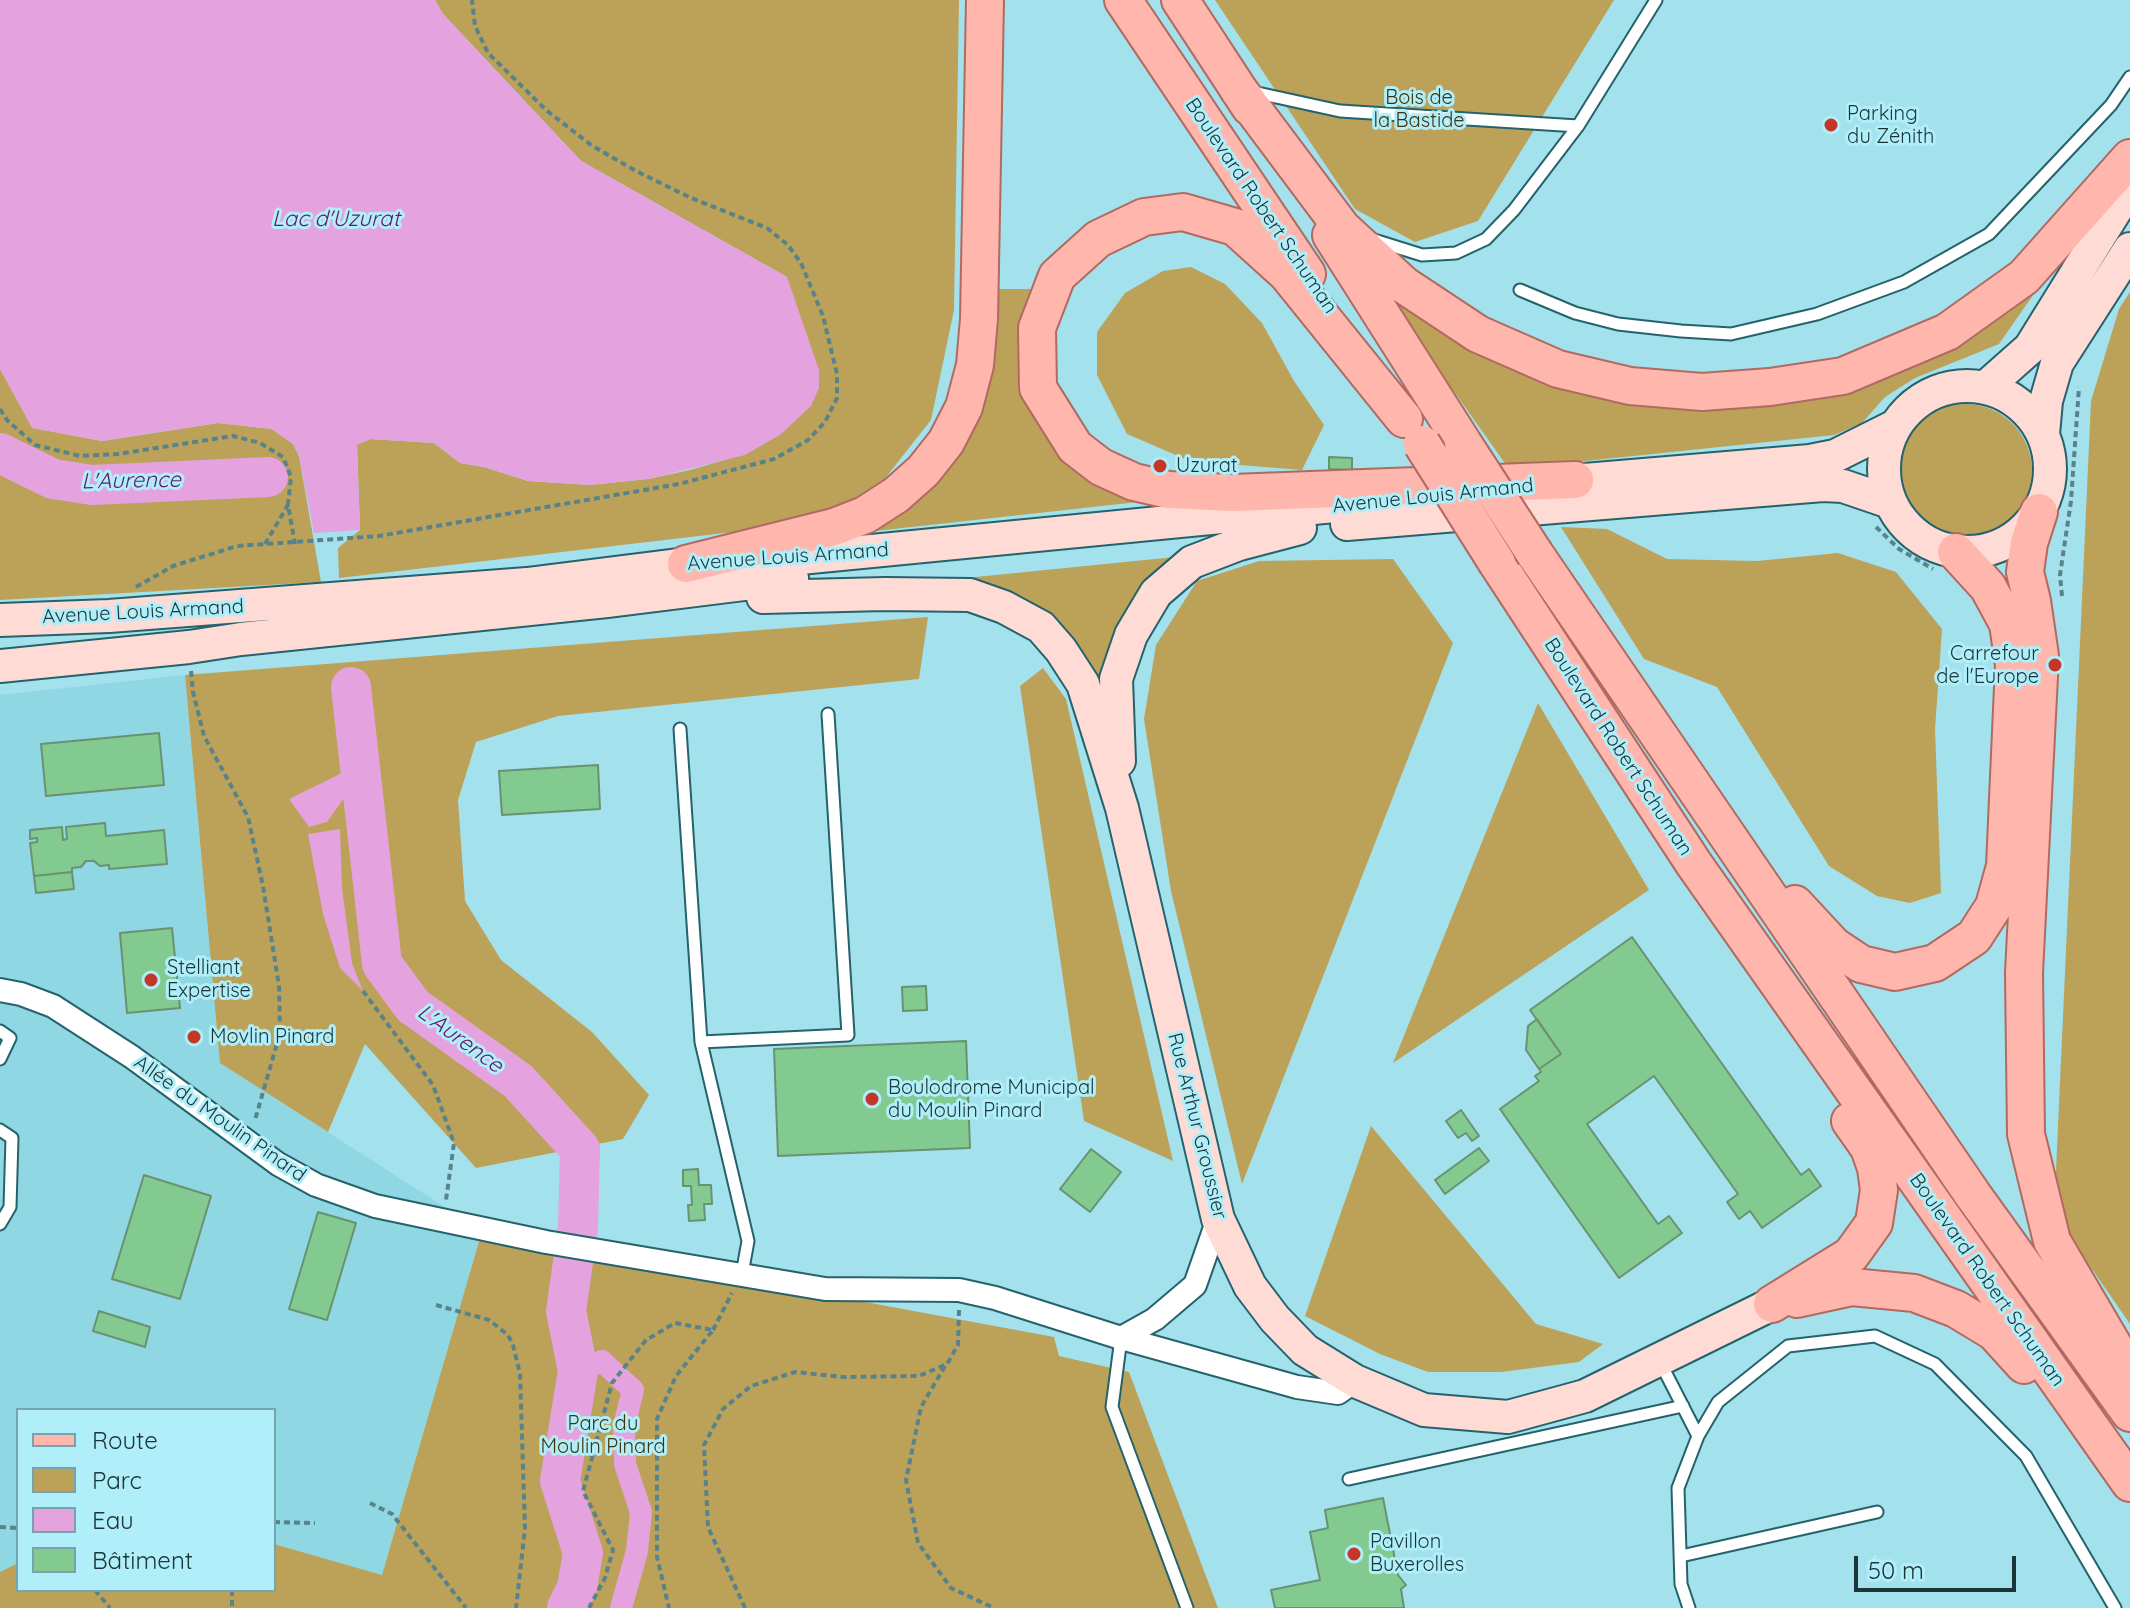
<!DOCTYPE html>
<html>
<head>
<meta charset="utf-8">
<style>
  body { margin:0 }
  #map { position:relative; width:2130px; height:1608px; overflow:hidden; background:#a3e1ec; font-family:Quicksand,sans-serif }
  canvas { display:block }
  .legend { position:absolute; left:16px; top:1408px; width:260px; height:184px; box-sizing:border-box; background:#b0eef9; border:2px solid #75a4ac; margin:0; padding:10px 14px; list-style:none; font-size:24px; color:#1c3539 }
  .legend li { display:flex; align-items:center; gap:16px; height:40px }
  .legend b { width:40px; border:2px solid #75a4ac }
  .scale { position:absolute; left:1854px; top:1556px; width:162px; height:36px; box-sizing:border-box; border:4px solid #1c3539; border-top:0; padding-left:10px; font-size:24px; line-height:28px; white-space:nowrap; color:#1c3539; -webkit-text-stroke:6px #b0eef9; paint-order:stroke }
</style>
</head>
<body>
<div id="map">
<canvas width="2130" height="1608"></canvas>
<ul class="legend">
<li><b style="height:10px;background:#ffb7ad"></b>Route</li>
<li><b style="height:22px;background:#bca158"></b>Parc</li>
<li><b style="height:22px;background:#e4a3de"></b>Eau</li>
<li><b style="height:22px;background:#82ca90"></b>Bâtiment</li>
</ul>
<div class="scale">50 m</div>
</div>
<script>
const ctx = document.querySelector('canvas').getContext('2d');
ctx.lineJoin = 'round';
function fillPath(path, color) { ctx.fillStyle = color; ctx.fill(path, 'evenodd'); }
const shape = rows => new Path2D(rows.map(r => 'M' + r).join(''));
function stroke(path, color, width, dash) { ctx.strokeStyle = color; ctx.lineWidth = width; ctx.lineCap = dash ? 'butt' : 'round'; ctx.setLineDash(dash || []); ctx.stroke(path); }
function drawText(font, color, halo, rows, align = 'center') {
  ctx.font = font + ' Quicksand,sans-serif'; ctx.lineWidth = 6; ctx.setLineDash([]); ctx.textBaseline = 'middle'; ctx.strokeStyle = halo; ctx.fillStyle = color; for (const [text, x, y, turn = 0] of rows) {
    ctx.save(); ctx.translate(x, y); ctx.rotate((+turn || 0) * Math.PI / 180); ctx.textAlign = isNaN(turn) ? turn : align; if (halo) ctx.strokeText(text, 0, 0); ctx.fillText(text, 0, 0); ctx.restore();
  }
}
fillPath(shape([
  [185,675,220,1063,482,1231,382,1575,274,1544,274,1410,18,1410,18,1563,0,1572,0,695]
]), '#8ed7e3');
fillPath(shape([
  [435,0,959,0,954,310,931,420,875,491,802,524,339,578,338,548,360,530,357,444,371,439,434,443,460,463,484,467,528,481,590,485,648,479,690,470,745,454,781,434,787,277,581,161,443,14],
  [1215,0,1614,0,1478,221,1415,242,1355,209],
  [2065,249,1999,344,1915,378,1885,397,1862,423,1834,435,1509,469,1380,287,1691,407,1789,403,1868,380],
  [1191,267,1225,284,1262,323,1294,381,1324,425,1302,470,1190,461,1127,434,1097,375,1097,332,1125,293,1163,271],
  [987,289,1038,289,1029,390,1147,501,857,533,932,473],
  [2130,292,2130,1324,2054,1214,2091,401,2119,309],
  [0,369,33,428,102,441,218,423,272,429,293,444,299,456,321,582,0,600],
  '1898 471a67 67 0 1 1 134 0a67 67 0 1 1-134 0Z',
  [1561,527,1607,529,1667,559,1757,561,1838,553,1896,572,1942,629,1935,729,1941,893,1910,903,1877,896,1829,866,1717,687,1644,659],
  [1185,556,1102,704,1072,643,916,583],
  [1393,559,1453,643,1242,1184,1171,891,1144,719,1156,645,1197,581,1259,561],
  [928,617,919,679,558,716,476,742,458,800,465,901,501,960,592,1032,649,1095,623,1139,476,1168,365,1044,328,1132,220,1063,185,675],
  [1043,668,1066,699,1173,1161,1084,1121,1020,686],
  [1538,703,1649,890,1393,1063],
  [1371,1126,1536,1324,1603,1344,1579,1362,1501,1372,1428,1372,1380,1354,1305,1316],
  [482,1231,1054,1337,1059,1356,1129,1372,1218,1608,0,1608,0,1572,18,1563,18,1590,274,1590,274,1544,382,1575]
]), '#bca158');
fillPath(shape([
  [0,0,435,0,443,14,581,161,787,277,819,370,819,388,811,406,781,434,745,455,648,479,590,485,528,481,484,467,460,463,434,443,371,439,357,445,360,530,314,533,299,456,293,444,272,429,218,423,102,441,32,428,0,369],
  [344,772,344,798,327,822,309,827,289,799],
  [340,829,342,888,352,963,363,991,340,968,323,914,308,834]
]), '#e4a3de');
stroke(shape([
  [578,1371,602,1361,633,1390,624,1426,625,1464,641,1512,637,1551,621,1608]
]), '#e4a3de', 22);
stroke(shape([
  [0,453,53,479,92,485,268,477],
  [351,687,382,964,413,1006,518,1081,580,1149,578,1227,566,1311,578,1371,560,1481,583,1553,577,1587,567,1608]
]), '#e4a3de', 40);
const building = shape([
  [1329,457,1352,458,1352,470,1329,469,1329,457],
  [159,733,164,785,46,796,41,744,159,733],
  [598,765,600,809,502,815,499,771,598,765],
  [105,823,106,836,164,830,167,864,109,869,109,865,100,866,94,861,86,861,81,867,72,868,72,872,34,876,30,843,37,842,37,838,30,839,30,830,62,827,63,840,67,839,66,827,105,823],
  [72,872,74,889,36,893,34,876,72,872],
  [172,928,180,1008,127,1013,120,933,172,928],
  [1632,937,1801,1175,1809,1169,1821,1186,1762,1228,1750,1211,1739,1219,1727,1202,1738,1194,1654,1076,1587,1124,1658,1224,1669,1216,1682,1233,1619,1278,1500,1109,1539,1081,1535,1076,1541,1072,1539,1069,1561,1054,1530,1010,1632,937],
  [926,986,927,1010,903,1011,902,987,926,986],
  [1537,1019,1561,1054,1539,1069,1526,1050,1528,1026,1537,1019],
  [200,1031,200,1041,189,1042,188,1032,200,1031],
  [966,1041,970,1148,778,1156,774,1049,966,1041],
  [1461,1110,1479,1136,1472,1141,1466,1133,1458,1138,1446,1121,1461,1110],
  [1479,1148,1489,1161,1445,1194,1435,1180,1479,1148],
  [1091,1149,1121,1172,1090,1212,1060,1189,1091,1149],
  [698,1169,699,1185,711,1185,712,1204,704,1204,705,1220,689,1221,688,1205,692,1205,691,1186,683,1186,683,1170,698,1169],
  [144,1175,211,1196,180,1299,112,1279,144,1175],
  [318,1212,356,1223,327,1320,289,1309,318,1212],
  [99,1311,150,1327,145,1347,93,1331,99,1311],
  [1383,1498,1398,1575,1406,1585,1401,1589,1404,1608,1275,1608,1271,1590,1320,1580,1310,1532,1328,1528,1325,1510,1383,1498]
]);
fillPath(building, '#82ca90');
stroke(building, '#6a9171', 2);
const lane = shape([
  [1253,92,1340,111,1578,126],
  [1374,240,1422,255,1456,253,1486,239,1514,210,1578,126,1656,0],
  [1520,290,1575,313,1618,324,1681,331,1731,334,1817,314,1904,282,1989,234,2111,105,2130,77],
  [680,729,701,1042,748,1241,742,1274],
  [0,1031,10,1038,0,1059],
  [701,1042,848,1035,828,714],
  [0,1130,12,1138,10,1207,0,1224],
  [1121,1338,1112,1407,1187,1608],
  [1659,1360,1698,1436],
  [1349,1479,1683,1406],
  [1681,1556,1877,1512],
  [1689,1608,1681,1584,1678,1488,1698,1436,1718,1402,1788,1346,1875,1336,1935,1364,2026,1456,2115,1608]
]);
const street = shape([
  [0,990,21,994,53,1006,132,1057,278,1164,316,1185,375,1206,546,1242,825,1289,959,1290,995,1298,1121,1338,1297,1387,1338,1393,1355,1381],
  [1121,1338,1155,1319,1195,1285,1218,1219]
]);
const secondary = shape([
  '1884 469a83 83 0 1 1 166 0a83 83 0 1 1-166 0Z',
  [1986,387,2030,348,2130,187],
  [2043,434,2046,401,2057,363,2130,249],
  [1549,483,1810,461,1835,456,1895,426],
  [1347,524,1823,485,1843,486,1890,502],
  [763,597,885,594,970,595,1004,607,1041,627,1061,650,1083,684,1122,808,1218,1219,1250,1286,1275,1319,1305,1350,1355,1381,1424,1410,1508,1417,1585,1396,1772,1304],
  [0,620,109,616,527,584,686,564,800,558,1375,502],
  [0,666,189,647,241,639,607,601,792,578],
  [1119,761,1116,679,1131,635,1156,593,1192,562,1239,544,1300,528]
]);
const primary = shape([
  [1123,0,1307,274],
  [1180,0,1250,107],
  [1238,89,1342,228,1404,285,1478,334,1558,369,1630,386,1702,392,1770,387,1843,376,1947,332,2024,277,2130,158],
  [1331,235,1463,443],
  [1404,419,1287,274,1235,227,1183,212,1144,217,1098,239,1057,276,1037,328,1038,388,1075,447,1101,467,1134,482,1169,490,1232,493,1575,480],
  [2039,512,2029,543,2025,572,2032,601,2040,656,2024,973,2026,1134,2052,1241,2130,1374],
  [1535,554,1973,1195,2130,1413],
  [1497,563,1694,864,2130,1483],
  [686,564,834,527,865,515,896,495,923,471,946,442,964,407,975,365,979,319,985,0],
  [1795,904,1834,946,1861,964,1895,972,1935,963,1974,937,1994,906,2005,866,2014,665,2008,624,1988,587,1956,552],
  [1797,1299,1852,1287,1914,1293,1956,1309,1994,1332,2024,1365],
  [1772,1304,1851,1255,1874,1223,1879,1190,1876,1168,1869,1148,1850,1121]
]);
stroke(lane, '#24626c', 15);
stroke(street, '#24626c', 26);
stroke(secondary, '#24626c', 36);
stroke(primary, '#b06a61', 40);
stroke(shape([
  [0,409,7,420,35,445,80,456,118,454,233,436,260,443,283,457,291,477,288,505,295,544],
  [1876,527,1899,549,1933,569],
  [265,544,288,505],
  [136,587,173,566,237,546,379,536,679,484,774,459,808,440,825,422,837,398,837,374,823,316,801,263,788,245,767,228,691,198,636,171,591,145,546,110,488,53,475,26,472,0],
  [2062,596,2060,575,2071,501,2079,387],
  [191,671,193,692,204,736,248,817,263,886,279,986,280,1033,255,1120],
  [363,991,433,1085,454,1143,446,1200],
  [436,1305,489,1320,508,1335,513,1345,520,1374,525,1528,516,1608],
  [713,1330,732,1293],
  [945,1366,921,1407,906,1480,918,1543,951,1588,994,1608],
  [370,1503,392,1514,466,1608],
  [274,1522,315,1523],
  [0,1527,18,1528],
  [95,1590,110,1608],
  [232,1590,232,1608],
  [589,1608,605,1578,613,1550,583,1491,612,1383,646,1340,675,1323,713,1330,676,1376,657,1419,657,1557,669,1608],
  [745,1608,708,1527,704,1445,723,1409,751,1386,795,1372,843,1377,919,1376,947,1364,958,1345,959,1310]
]), '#59838a', 4, [6, 4]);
stroke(lane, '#fff', 11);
stroke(street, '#fff', 22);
stroke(secondary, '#ffdbd6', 32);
stroke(primary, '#ffb7ad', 36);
const primaryBridge = shape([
  [1463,443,1535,554],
  [1422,444,1497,563]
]);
stroke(primaryBridge, '#b06a61', 40, []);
stroke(primaryBridge, '#ffb7ad', 36);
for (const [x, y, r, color] of [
  [1831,125,8,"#c33628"],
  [1160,466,8,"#c33628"],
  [2055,665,8,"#c33628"],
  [151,980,8,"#c33628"],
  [194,1037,8,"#c33628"],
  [872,1099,8,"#c33628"],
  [1354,1554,8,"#c33628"]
]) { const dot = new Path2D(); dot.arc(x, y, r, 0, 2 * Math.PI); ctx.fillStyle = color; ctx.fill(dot); stroke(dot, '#b0eef9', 3); }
drawText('20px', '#40330e', '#b0eef9', [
  ["Bois de",1419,98],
  ["la Bastide",1419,121],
  ["Parc du",603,1424],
  ["Moulin Pinard",603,1447]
]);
drawText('20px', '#1c3539', '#b0eef9', [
  ["Parking",1847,114],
  ["du Zénith",1847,137],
  ["Uzurat",1176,466],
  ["Carrefour",2039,654,"right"],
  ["de l'Europe",2039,677,"right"],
  ["Stelliant",167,968],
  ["Expertise",167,991],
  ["Movlin Pinard",210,1037],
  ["Boulodrome Municipal",888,1088],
  ["du Moulin Pinard",888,1111],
  ["Pavillon",1370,1542],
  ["Buxerolles",1370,1565]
], 'left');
drawText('20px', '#1c3539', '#b0eef9', [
  ["Boulevard Robert Schuman",1261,206,56],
  ["Avenue Louis Armand",1433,496,-6],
  ["Avenue Louis Armand",788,557,-4],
  ["Avenue Louis Armand",143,612,-3],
  ["Boulevard Robert Schuman",1618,747,57],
  ["Allée du Moulin Pinard",220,1119,35],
  ["Rue Arthur Groussier",1197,1126,76],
  ["Boulevard Robert Schuman",1987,1280,55]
]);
drawText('italic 22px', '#651a62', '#b0eef9', [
  ["Lac d'Uzurat",336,219],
  ["L'Aurence",131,481,-1],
  ["L'Aurence",460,1039,36]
]);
</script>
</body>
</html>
